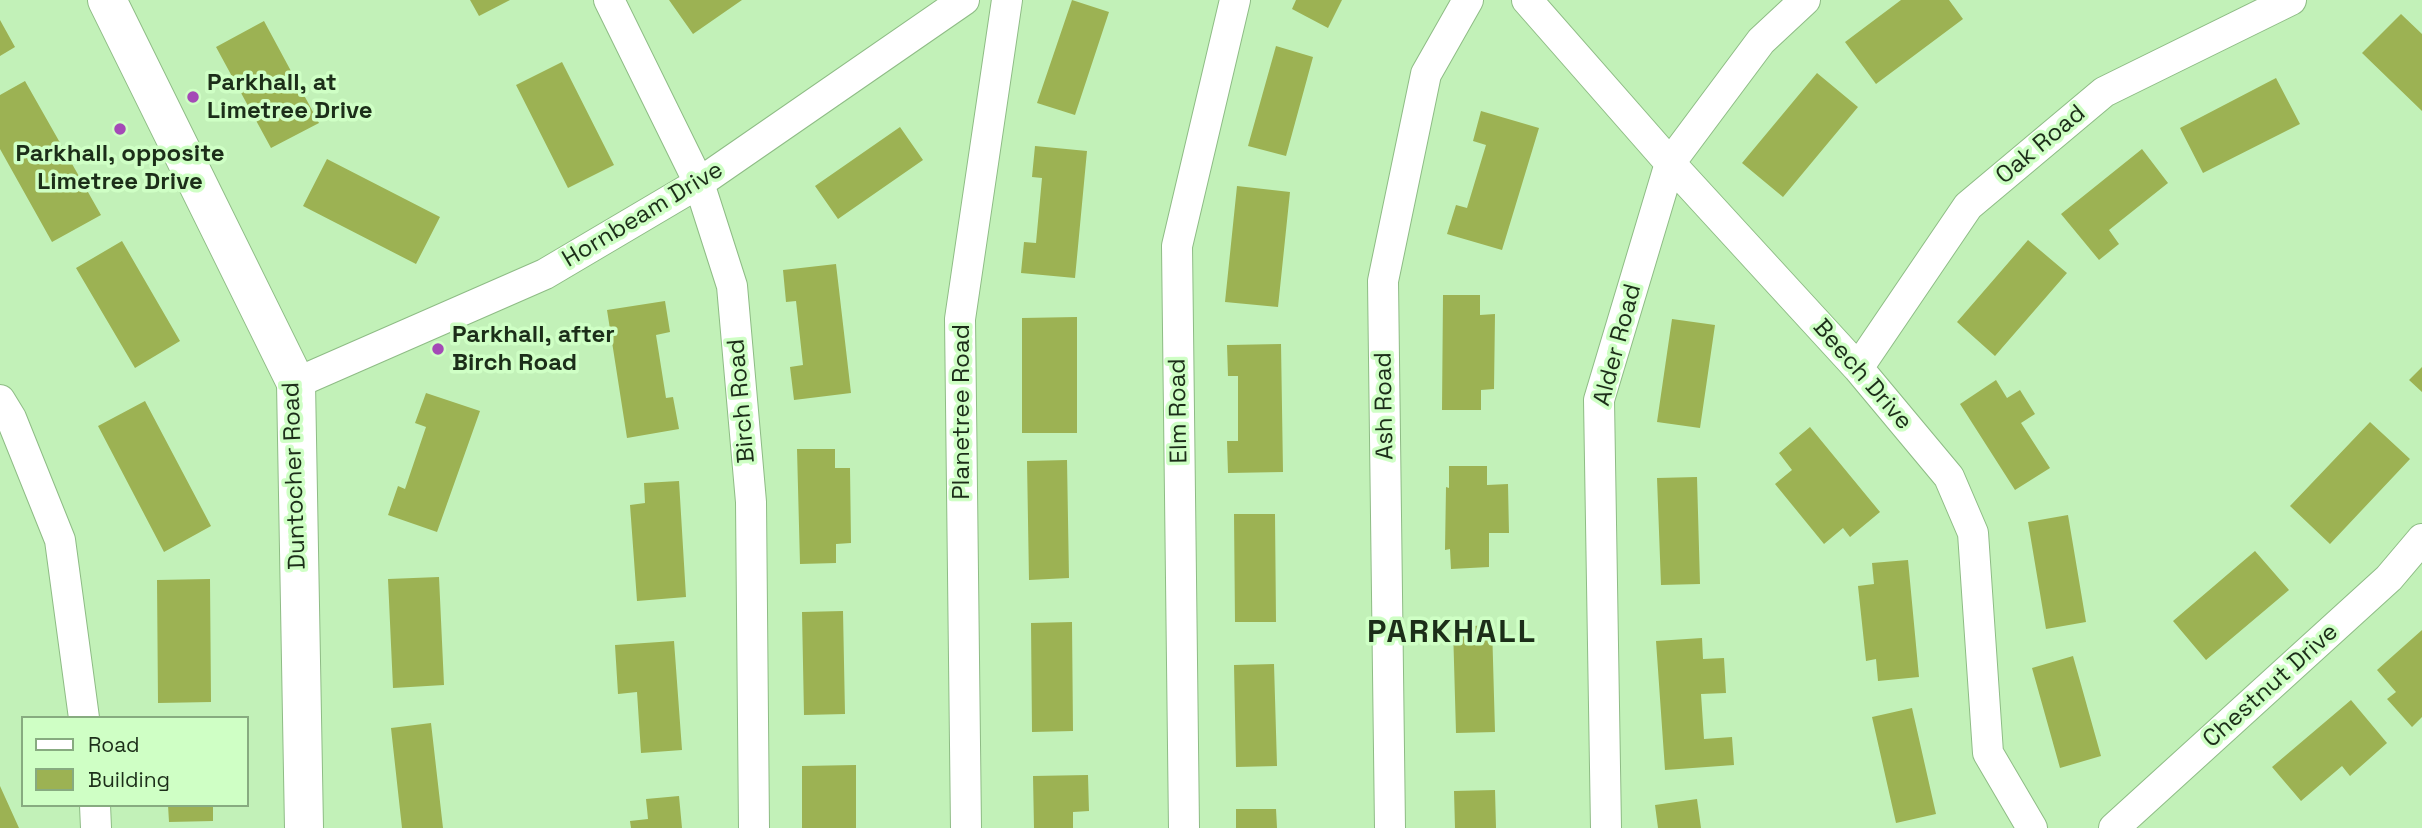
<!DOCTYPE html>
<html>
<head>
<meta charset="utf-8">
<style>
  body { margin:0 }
  #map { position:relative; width:2422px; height:828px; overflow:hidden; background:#c2f1b8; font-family:"Space Grotesk",sans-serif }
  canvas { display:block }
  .legend { position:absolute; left:21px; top:716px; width:228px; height:91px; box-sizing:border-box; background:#cfffc5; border:2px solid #87ab80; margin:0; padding:9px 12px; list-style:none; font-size:21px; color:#1c2e19 }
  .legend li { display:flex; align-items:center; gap:14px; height:35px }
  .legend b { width:35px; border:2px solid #87ab80 }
</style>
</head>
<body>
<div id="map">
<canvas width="2422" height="828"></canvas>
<ul class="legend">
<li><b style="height:9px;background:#fff"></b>Road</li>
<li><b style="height:19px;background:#9cb253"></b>Building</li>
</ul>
</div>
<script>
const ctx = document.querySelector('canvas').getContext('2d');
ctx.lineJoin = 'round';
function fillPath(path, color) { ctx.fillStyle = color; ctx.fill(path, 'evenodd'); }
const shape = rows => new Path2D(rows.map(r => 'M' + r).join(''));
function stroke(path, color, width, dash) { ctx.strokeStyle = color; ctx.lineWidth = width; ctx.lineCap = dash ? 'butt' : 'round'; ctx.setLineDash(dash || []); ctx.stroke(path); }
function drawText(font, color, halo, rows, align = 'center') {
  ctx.font = font + ' "Space Grotesk",sans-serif'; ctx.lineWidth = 7; ctx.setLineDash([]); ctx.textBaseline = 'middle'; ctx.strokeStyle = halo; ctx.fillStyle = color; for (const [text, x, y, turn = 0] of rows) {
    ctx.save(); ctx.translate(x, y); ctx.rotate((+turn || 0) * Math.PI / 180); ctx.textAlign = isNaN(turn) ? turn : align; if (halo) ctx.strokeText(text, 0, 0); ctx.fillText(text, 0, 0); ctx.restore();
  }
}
fillPath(shape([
  [470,0,510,0,479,16],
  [669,0,742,0,693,34],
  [1072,0,1109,12,1075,115,1037,103],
  [1296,0,1342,0,1328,28,1292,9],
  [1901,0,1949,0,1963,19,1876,84,1845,42],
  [2401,14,2422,34,2422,111,2362,53],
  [0,20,15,47,0,56],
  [264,21,319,123,271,148,216,47],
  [1276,46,1313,57,1286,156,1248,146],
  [562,62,614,165,568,188,516,85],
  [1817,73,1858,107,1783,197,1742,163],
  [2276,78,2300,124,2203,173,2180,128],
  [25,81,101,215,52,242,0,149,0,95],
  [1481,111,1539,128,1502,250,1447,234,1456,205,1467,208,1486,145,1473,141],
  [900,127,923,160,838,219,815,186],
  [1035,146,1087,151,1075,278,1021,273,1024,242,1036,243,1042,178,1032,177],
  [2142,149,2168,183,2109,230,2119,244,2099,260,2061,214],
  [327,159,440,217,416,264,303,206],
  [1237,186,1290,192,1278,307,1225,302],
  [2028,240,2067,273,1995,356,1957,322],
  [122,241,180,341,135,368,76,268],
  [836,264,851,393,794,400,790,367,803,365,796,301,786,302,783,270],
  [1443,295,1480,295,1480,315,1495,314,1494,389,1481,390,1481,410,1442,410],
  [665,301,670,332,656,335,666,398,673,397,679,429,627,438,607,310],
  [1077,317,1077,433,1022,433,1022,318],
  [1672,319,1715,325,1700,428,1657,422],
  [1281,344,1283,472,1228,473,1227,441,1238,441,1238,376,1228,376,1227,345],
  [2422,367,2422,392,2409,380],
  [1996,380,2007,398,2020,390,2035,414,2021,423,2050,468,2015,490,1960,404],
  [426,393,480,411,437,532,388,515,398,486,405,489,426,427,415,423],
  [145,401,211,526,164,552,98,426],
  [2370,422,2410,459,2330,544,2290,506],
  [1810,427,1880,512,1850,537,1843,528,1824,544,1775,484,1792,470,1779,453],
  [797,449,835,449,835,468,850,468,851,543,836,544,836,563,800,564],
  [1067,460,1069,578,1029,580,1027,461],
  [1449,466,1487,466,1487,485,1508,484,1509,533,1489,533,1489,567,1451,569,1450,549,1445,550,1446,487,1449,488],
  [1697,477,1700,584,1661,585,1657,478],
  [679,481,686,597,637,601,630,505,645,503,644,483],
  [1234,514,1275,514,1276,622,1235,622],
  [2068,515,2086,622,2046,629,2028,522],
  [2255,551,2289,590,2206,660,2173,621],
  [1908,560,1919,677,1878,681,1876,659,1866,661,1858,586,1874,584,1872,563],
  [439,577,444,685,393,688,388,579],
  [210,579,211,702,158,703,157,580],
  [843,611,845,714,804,715,802,612],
  [1072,622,1073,731,1032,732,1031,623],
  [1492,625,1495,732,1456,733,1453,627],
  [2422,630,2422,717,2412,727,2387,699,2396,692,2377,670],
  [1702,638,1703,659,1724,658,1726,693,1701,694,1704,739,1732,737,1734,765,1665,770,1656,641],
  [674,641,682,750,641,753,637,692,618,694,615,645],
  [2073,656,2101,756,2060,768,2032,668],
  [1274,664,1277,766,1236,767,1234,665],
  [2351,700,2387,743,2350,776,2342,766,2301,801,2272,767],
  [1912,708,1936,814,1896,823,1872,717],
  [431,723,443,828,402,828,391,728],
  [856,765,856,828,802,828,802,766],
  [1088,775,1089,811,1073,812,1073,828,1034,828,1033,776],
  [0,786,19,828,0,828],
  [1495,790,1496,828,1455,828,1454,791],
  [679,796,682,828,631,828,630,821,648,819,646,799],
  [1697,799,1701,828,1658,828,1655,805],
  [168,805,213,805,213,821,169,822],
  [1236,809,1276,809,1277,828,1236,828]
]), '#9cb253');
const street = shape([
  [609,0,699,183,732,286,751,502,754,828],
  [1527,0,1670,163,1858,368,1949,477,1973,533,1988,753,2032,828],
  [1858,368,1968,206,2104,92,2291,0],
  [296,383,545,274,699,183,964,0],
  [0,400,11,418,60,540,84,718],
  [95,805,96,828],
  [966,828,960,319,1007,0],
  [1184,828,1177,246,1235,0],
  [1390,828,1383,281,1426,74,1468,0],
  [1606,828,1599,400,1670,163,1761,41,1805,0],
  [2114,828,2389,578,2422,539]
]);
const secondary = shape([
  [107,0,296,383,304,828]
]);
stroke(street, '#8ebc85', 32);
stroke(secondary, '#8ebc85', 40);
stroke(street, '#fff', 30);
stroke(secondary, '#fff', 38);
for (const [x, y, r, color] of [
  [193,97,7,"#a44ab6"],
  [120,129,7,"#a44ab6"],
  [438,349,7,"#a44ab6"]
]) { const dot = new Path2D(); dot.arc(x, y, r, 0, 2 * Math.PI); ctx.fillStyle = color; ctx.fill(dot); stroke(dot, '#cfffc5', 2.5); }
drawText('bold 24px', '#1c2e19', '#cfffc5', [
  ["Parkhall, at",207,83],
  ["Limetree Drive",207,111],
  ["Parkhall, opposite",120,154,"center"],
  ["Limetree Drive",120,182,"center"],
  ["Parkhall, after",452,335],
  ["Birch Road",452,363]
], 'left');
drawText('24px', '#1c2e19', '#cfffc5', [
  ["Oak Road",2041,145,-40],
  ["Hornbeam Drive",643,215,-31],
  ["Alder Road",1618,345,-75],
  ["Beech Drive",1862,375,49],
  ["Birch Road",742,401,-95],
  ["Ash Road",1385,406,-91],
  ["Elm Road",1179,411,-91],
  ["Planetree Road",962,412,-90],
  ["Duntocher Road",295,476,-92],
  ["Chestnut Drive",2271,686,-42]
]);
ctx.letterSpacing = '2px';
drawText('bold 32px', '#1c2e19', '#cfffc5', [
  ["PARKHALL",1452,633]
]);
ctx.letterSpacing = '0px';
</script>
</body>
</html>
